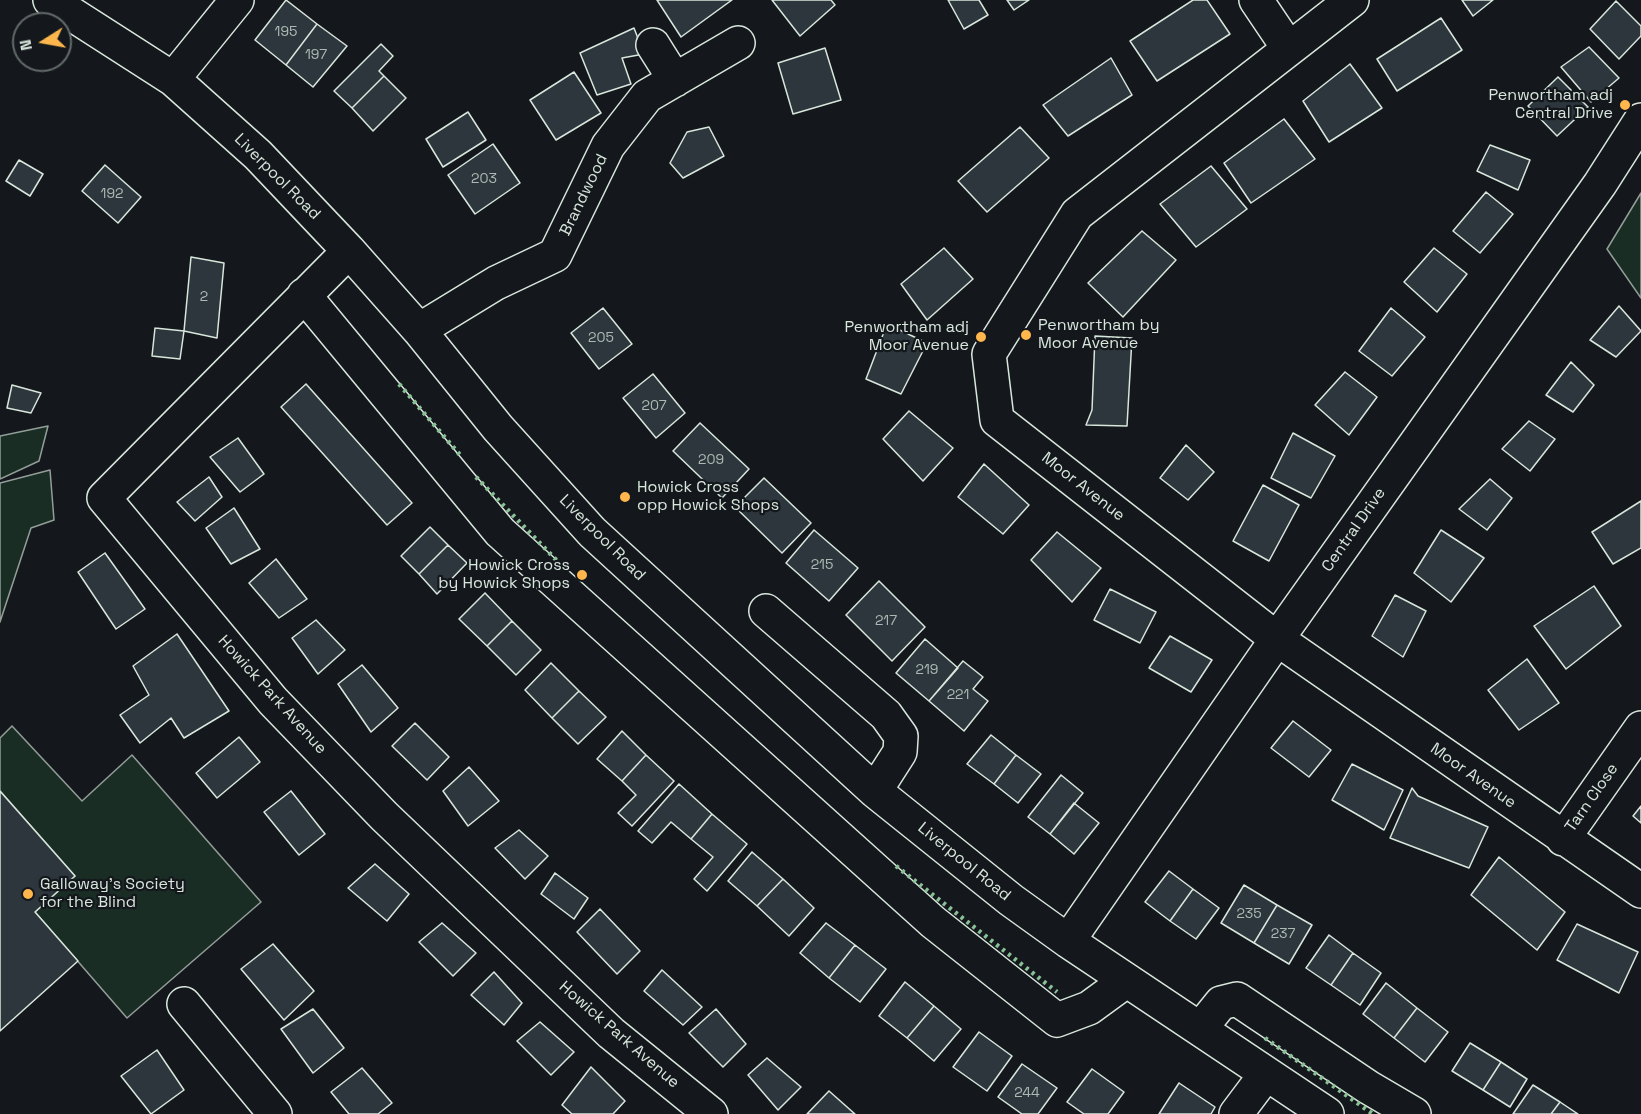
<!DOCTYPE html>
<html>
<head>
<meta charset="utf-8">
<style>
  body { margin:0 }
  #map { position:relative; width:1641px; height:1114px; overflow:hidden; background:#14181c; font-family:"Space Grotesk",sans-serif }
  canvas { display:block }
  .north { position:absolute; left:12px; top:12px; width:60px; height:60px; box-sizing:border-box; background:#14181c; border:2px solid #626a69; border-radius:50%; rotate:259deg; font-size:16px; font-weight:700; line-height:24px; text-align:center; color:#d8e6dc }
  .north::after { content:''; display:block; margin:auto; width:21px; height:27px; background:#ffb74d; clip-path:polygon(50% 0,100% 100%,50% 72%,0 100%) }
</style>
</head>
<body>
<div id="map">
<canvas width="1641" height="1114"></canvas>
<div class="north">N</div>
</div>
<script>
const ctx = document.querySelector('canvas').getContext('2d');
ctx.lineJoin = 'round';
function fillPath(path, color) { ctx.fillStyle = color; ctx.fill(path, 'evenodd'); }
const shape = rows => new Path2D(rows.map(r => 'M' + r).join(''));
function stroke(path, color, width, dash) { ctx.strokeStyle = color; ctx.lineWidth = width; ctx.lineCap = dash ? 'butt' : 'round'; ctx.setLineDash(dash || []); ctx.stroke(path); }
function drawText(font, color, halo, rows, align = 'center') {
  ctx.font = font + ' "Space Grotesk",sans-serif'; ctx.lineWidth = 4.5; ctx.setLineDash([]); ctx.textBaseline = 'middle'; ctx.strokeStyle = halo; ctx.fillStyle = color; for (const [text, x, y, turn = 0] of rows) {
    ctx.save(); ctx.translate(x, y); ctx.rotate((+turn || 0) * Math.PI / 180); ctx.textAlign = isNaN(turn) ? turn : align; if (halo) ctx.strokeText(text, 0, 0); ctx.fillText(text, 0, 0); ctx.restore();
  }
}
const green = shape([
  [1641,193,1641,298,1607,249,1641,193],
  [48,426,39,461,0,479,0,436,48,426],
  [50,470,54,520,31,528,0,622,0,483,50,470],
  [12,726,82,801,132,755,261,902,127,1018,35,912,75,876,0,791,0,738,12,726]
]);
fillPath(green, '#1a2d24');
stroke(green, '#939e99', 1.5);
const building = shape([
  [286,0,317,24,286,65,255,40,286,0],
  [657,0,732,0,681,37,657,0],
  [772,0,831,0,835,5,800,36,772,0],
  [948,0,979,0,988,15,964,29,948,0],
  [1007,0,1029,0,1014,10,1007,0],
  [1193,0,1207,0,1230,34,1157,81,1130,41,1193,0],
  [1462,0,1493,0,1473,16,1462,0],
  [1616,1,1641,26,1641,36,1619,59,1590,29,1616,1],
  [1441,18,1462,50,1397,91,1377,59,1441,18],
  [317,24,347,46,313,87,286,65,317,24],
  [634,28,644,54,622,58,631,84,597,95,580,53,634,28],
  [381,44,393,56,379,71,384,76,352,108,334,91,381,44],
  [1589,47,1619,78,1591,102,1561,67,1589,47],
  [825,48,841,100,793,114,778,63,825,48],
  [1111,58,1132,95,1068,136,1043,105,1111,58],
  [1350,64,1382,108,1329,142,1303,101,1350,64],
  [574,72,601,113,556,140,530,100,574,72],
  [384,76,406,98,373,131,352,108,384,76],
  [1558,77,1588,107,1557,136,1528,106,1558,77],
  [468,112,486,140,443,167,426,139,468,112],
  [1284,119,1315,159,1251,203,1224,163,1284,119],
  [709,127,724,156,683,178,670,163,687,132,709,127],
  [1020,127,1049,158,987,212,958,181,1020,127],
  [493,144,520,183,475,214,448,175,493,144],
  [1490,145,1530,160,1518,190,1477,171,1490,145],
  [19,160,43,174,30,196,6,181,19,160],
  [105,165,141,197,118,223,82,191,105,165],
  [1211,166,1247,209,1196,247,1160,204,1211,166],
  [1486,192,1513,214,1480,253,1453,231,1486,192],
  [1142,231,1176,260,1123,317,1088,283,1142,231],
  [944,248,973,279,927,320,901,284,944,248],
  [1434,248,1467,274,1437,312,1404,282,1434,248],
  [191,257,224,263,217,338,184,331,191,257],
  [1619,306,1641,331,1616,357,1590,340,1619,306],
  [603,308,632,344,599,369,571,333,603,308],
  [1391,308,1425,337,1392,376,1359,351,1391,308],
  [887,324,927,343,901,394,866,379,887,324],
  [155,328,184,331,180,359,152,356,155,328],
  [1095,336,1132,338,1127,426,1086,425,1092,410,1095,336],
  [1571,362,1594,385,1573,412,1546,395,1571,362],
  [1345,372,1377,397,1349,435,1315,405,1345,372],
  [653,374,685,413,656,438,623,398,653,374],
  [306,384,412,503,387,525,281,407,306,384],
  [12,385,41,393,31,413,7,408,12,385],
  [909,411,953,448,923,481,883,439,909,411],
  [1529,421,1555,439,1530,471,1502,449,1529,421],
  [700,423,749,469,722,498,673,451,700,423],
  [1293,433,1335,456,1311,498,1271,478,1293,433],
  [238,438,264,474,240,492,210,457,238,438],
  [1186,445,1214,472,1188,500,1160,478,1186,445],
  [984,464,1029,505,1003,534,958,497,984,464],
  [209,477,222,497,195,521,177,502,209,477],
  [764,478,811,523,782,553,735,507,764,478],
  [1490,479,1512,498,1487,530,1459,509,1490,479],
  [1263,485,1299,505,1269,561,1233,541,1263,485],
  [1641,501,1641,548,1613,564,1592,532,1641,501],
  [234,508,260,549,231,564,206,528,234,508],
  [430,527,448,545,419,574,401,556,430,527],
  [814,530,858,568,829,601,786,563,814,530],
  [1441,530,1484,558,1451,602,1414,573,1441,530],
  [1057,532,1101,568,1072,602,1031,560,1057,532],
  [448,545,467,563,437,594,419,574,448,545],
  [105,553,145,609,116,629,78,572,105,553],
  [276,559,307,599,279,618,249,583,276,559],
  [879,581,925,627,892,661,846,615,879,581],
  [1594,586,1621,626,1566,669,1534,626,1594,586],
  [1110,589,1156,612,1140,643,1094,620,1110,589],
  [485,593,512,621,487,646,459,619,485,593],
  [1395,595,1426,611,1403,657,1372,636,1395,595],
  [316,620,345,650,318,674,292,638,316,620],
  [512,621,541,650,516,675,487,646,512,621],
  [177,634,229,711,184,738,171,718,140,743,120,715,149,695,133,666,177,634],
  [1170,636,1212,660,1191,692,1149,668,1170,636],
  [925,639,958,668,929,701,896,673,925,639],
  [1527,659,1559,703,1519,730,1488,690,1527,659],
  [963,661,983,677,973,689,988,701,964,731,929,701,963,661],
  [551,663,579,691,552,718,525,690,551,663],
  [362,665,398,708,371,732,338,684,362,665],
  [579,691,606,717,578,744,552,718,579,691],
  [1293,721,1331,750,1309,777,1271,748,1293,721],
  [415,723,449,757,427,780,392,746,415,723],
  [622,731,646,755,622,781,597,759,622,731],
  [991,735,1016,755,994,784,967,764,991,735],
  [239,737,260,762,217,798,196,773,239,737],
  [646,755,674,781,632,826,618,813,636,795,622,781,646,755],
  [1016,755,1041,774,1018,803,994,784,1016,755],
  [1352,764,1403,790,1384,830,1332,800,1352,764],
  [469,767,499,801,468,826,443,791,469,767],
  [1061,775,1083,793,1050,834,1028,817,1061,775],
  [679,784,712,814,691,839,671,822,652,843,638,831,679,784],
  [1412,788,1418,796,1488,827,1469,868,1390,838,1412,788],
  [0,791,75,876,35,912,78,961,0,1031,0,791],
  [291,791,325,834,299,855,264,812,291,791],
  [1074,803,1099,823,1074,854,1050,834,1074,803],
  [1641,806,1641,823,1633,816,1641,806],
  [712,814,747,844,707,891,694,879,713,857,691,839,712,814],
  [519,830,548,856,525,879,495,848,519,830],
  [752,852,783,879,757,906,728,881,752,852],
  [1499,857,1565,912,1537,950,1471,895,1499,857],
  [375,864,409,894,387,921,348,888,375,864],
  [1169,871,1193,889,1170,921,1145,902,1169,871],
  [555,873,588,898,574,919,541,894,555,873],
  [783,879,814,908,789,936,757,906,783,879],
  [1244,885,1277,905,1254,943,1221,923,1244,885],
  [1193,889,1219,908,1196,939,1170,921,1193,889],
  [1277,905,1312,925,1289,964,1254,943,1277,905],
  [600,909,640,951,617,974,577,932,600,909],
  [442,923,476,953,453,976,419,942,442,923],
  [826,923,855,945,829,978,800,953,826,923],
  [1577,924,1638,952,1619,993,1557,960,1577,924],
  [1329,935,1353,953,1331,985,1306,968,1329,935],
  [273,944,314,991,284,1020,241,969,273,944],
  [855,945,886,969,860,1002,829,978,855,945],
  [1353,953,1381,973,1360,1005,1331,985,1353,953],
  [662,970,702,1007,683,1025,644,991,662,970],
  [494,972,522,1003,504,1025,471,995,494,972],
  [905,982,934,1006,907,1038,879,1016,905,982],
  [1386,983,1417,1008,1394,1038,1363,1014,1386,983],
  [934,1006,961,1029,934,1061,907,1038,934,1006],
  [1417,1008,1448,1032,1425,1062,1394,1038,1417,1008],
  [313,1009,344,1048,313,1073,281,1029,313,1009],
  [716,1009,746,1044,723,1067,689,1033,716,1009],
  [540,1022,574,1052,551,1075,517,1041,540,1022],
  [979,1032,1012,1056,987,1091,953,1067,979,1032],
  [1470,1043,1501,1062,1483,1090,1452,1071,1470,1043],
  [157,1050,184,1090,151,1114,121,1076,157,1050],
  [767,1058,801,1087,778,1110,748,1075,767,1058],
  [1501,1062,1527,1079,1510,1107,1483,1090,1501,1062],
  [1022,1064,1057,1088,1038,1114,1022,1114,998,1097,1022,1064],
  [591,1067,625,1101,613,1114,572,1114,562,1105,591,1067],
  [362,1068,392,1103,378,1114,349,1114,331,1092,362,1068],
  [1092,1069,1124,1092,1108,1114,1084,1114,1067,1102,1092,1069],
  [1179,1083,1215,1107,1211,1114,1159,1114,1179,1083],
  [1533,1085,1560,1102,1551,1114,1513,1114,1533,1085],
  [829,1091,855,1114,807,1114,829,1091],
  [1560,1102,1578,1114,1551,1114,1560,1102]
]);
fillPath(building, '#2c363c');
stroke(building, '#d8e6dc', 1.5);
const minor = shape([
  [50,0,173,79,258,155,349,251,419,330,498,428,592,532,875,791,1011,900,1068,941,1327,1114],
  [1256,0,1289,49],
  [1352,0,1077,214,989,354,997,420,1277,639,1641,891],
  [653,45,675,80],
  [173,79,237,0],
  [349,251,104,498,273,701,384,816,611,1033,711,1114],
  [304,295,500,532,933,922,1057,1020,1089,1008,1126,981],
  [419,330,496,283,555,255,608,146,647,96,738,43],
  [766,611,886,715,901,736,900,752,875,791],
  [1563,839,1641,728],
  [1068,941,1277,639,1600,184,1641,120],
  [184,1004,275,1114],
  [1200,1029,1221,1003,1237,999,1368,1087,1414,1114],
  [1236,1114,1266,1074]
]);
stroke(minor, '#d8e6dc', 36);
stroke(minor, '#14181c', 33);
stroke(shape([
  [399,384,460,455],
  [476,477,564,568],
  [896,866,1057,992],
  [1265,1038,1373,1114]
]), '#8ac095', 4.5, [3, 4.5]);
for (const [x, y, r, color] of [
  [1625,105,6,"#ffb74d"],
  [1026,335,6,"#ffb74d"],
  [981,337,6,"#ffb74d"],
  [625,497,6,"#ffb74d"],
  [582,575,6,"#ffb74d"],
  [28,894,6,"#ffb74d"]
]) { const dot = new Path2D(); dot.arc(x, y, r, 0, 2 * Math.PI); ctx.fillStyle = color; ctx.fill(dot); stroke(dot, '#14181c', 2); }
drawText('14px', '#adbab4', null, [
  ["195",286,32],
  ["197",316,55],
  ["203",484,179],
  ["192",112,194],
  ["2",204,297],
  ["205",601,338],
  ["207",654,406],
  ["209",711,460],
  ["215",822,565],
  ["217",886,621],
  ["219",927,670],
  ["221",958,695],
  ["235",1249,914],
  ["237",1283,934],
  ["244",1027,1093]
]);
drawText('16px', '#d8e6dc', '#14181c', [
  ["Penwortham adj",1613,96],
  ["Central Drive",1613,114],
  ["Penwortham by",1038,326,"left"],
  ["Moor Avenue",1038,344,"left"],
  ["Penwortham adj",969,328],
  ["Moor Avenue",969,346],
  ["Howick Cross",637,488,"left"],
  ["opp Howick Shops",637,506,"left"],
  ["Howick Cross",570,566],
  ["by Howick Shops",570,584],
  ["Galloway's Society",40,885,"left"],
  ["for the Blind",40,903,"left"]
], 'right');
drawText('16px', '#d8e6dc', '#14181c', [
  ["Liverpool Road",277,177,45],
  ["Brandwood",584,195,-64],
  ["Moor Avenue",1083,487,38],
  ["Central Drive",1354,530,-55],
  ["Liverpool Road",602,538,45],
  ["Howick Park Avenue",272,695,48],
  ["Moor Avenue",1473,776,35],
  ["Tarn Close",1592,798,-55],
  ["Liverpool Road",964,862,39],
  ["Howick Park Avenue",619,1035,41]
]);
</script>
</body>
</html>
